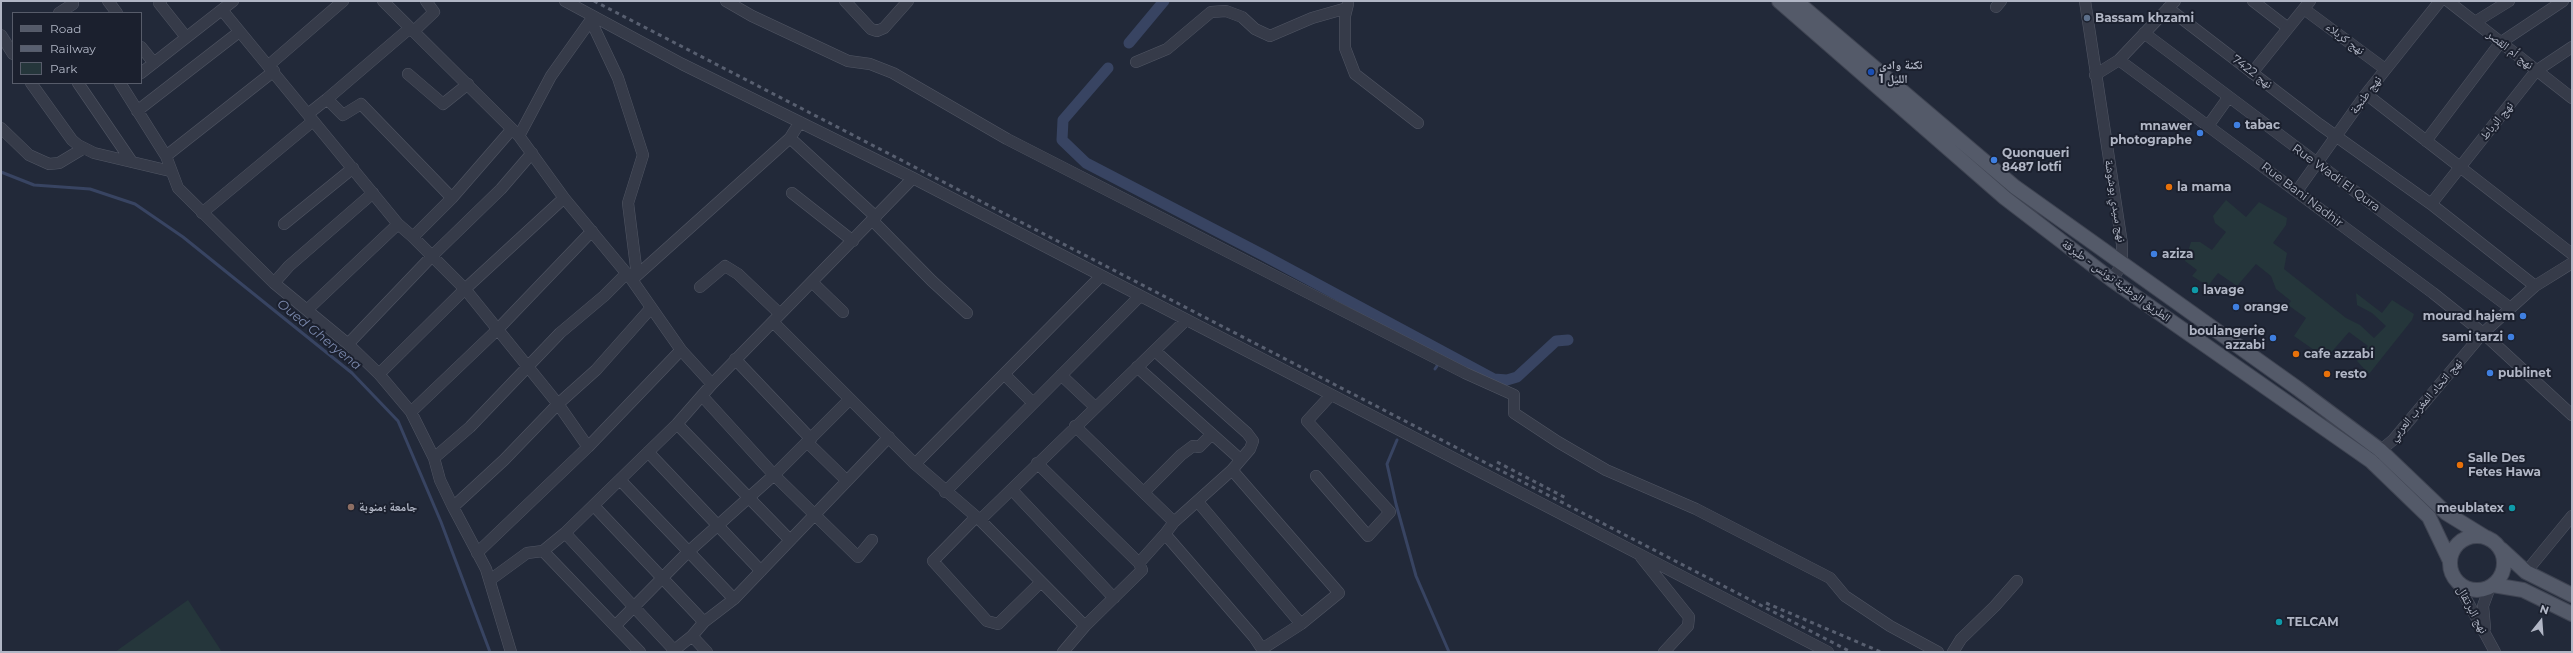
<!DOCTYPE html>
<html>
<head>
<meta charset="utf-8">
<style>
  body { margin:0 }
  #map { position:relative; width:2573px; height:653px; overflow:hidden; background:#222939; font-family:Montserrat,sans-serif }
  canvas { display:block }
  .frame { position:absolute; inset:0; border:2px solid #b1b6c5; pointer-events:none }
  .legend { position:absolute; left:12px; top:12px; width:130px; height:72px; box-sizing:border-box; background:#1b202e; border:1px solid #575c6a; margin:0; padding:5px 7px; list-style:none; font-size:12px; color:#b1b6c5 }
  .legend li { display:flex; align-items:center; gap:8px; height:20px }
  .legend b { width:20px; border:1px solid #575c6a }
  .north { position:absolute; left:2521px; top:601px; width:40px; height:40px; -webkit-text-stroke:3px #1b202e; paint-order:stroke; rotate:17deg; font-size:11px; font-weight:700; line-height:16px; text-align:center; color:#b1b6c5 }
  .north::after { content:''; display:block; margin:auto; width:14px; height:18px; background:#b1b6c5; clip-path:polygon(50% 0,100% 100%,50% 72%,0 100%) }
</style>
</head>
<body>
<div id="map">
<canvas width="2573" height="653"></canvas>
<div class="frame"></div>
<ul class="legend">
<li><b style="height:5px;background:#545a69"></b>Road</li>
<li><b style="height:5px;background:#585f70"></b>Railway</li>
<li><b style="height:11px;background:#25363b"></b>Park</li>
</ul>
<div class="north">N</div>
</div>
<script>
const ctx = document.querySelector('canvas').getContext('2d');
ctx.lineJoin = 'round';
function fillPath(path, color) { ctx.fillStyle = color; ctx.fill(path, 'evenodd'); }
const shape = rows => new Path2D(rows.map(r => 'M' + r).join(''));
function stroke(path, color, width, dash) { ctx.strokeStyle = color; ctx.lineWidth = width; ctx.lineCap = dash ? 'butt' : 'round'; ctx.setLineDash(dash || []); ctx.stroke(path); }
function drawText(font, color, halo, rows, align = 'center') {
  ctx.font = font + ' Montserrat,"Noto Naskh Arabic",sans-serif'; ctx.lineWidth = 4; ctx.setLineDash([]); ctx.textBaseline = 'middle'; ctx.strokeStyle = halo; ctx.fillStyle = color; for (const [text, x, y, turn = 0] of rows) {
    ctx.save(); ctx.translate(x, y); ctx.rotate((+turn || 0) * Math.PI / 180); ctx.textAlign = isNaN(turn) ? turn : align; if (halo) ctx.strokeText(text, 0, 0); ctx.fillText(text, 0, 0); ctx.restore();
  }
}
fillPath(shape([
  [2226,200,2246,217,2259,202,2287,218,2286,225,2273,243,2287,253,2284,269,2346,318,2360,325,2374,338,2386,326,2372,313,2357,305,2356,293,2382,313,2392,300,2414,314,2412,320,2369,374,2357,361,2368,346,2349,332,2328,356,2314,350,2294,336,2306,318,2288,305,2291,301,2276,289,2271,276,2256,264,2237,286,2218,273,2208,286,2192,276,2197,270,2185,261,2191,242,2200,242,2212,250,2226,232,2215,223,2213,216],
  [188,600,222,652,115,652]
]), '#25363b');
stroke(shape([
  [1,172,34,185,90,189,135,204,183,237,352,373,398,421,441,522,490,652],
  [1435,369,1439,363],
  [1397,440,1387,464,1396,504,1416,576,1449,652]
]), '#384462', 3);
stroke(shape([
  [1129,43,1164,1],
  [1108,68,1063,120,1062,140,1086,163,1263,255,1494,379,1507,380,1517,377,1556,341,1568,340]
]), '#384462', 11);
const minor = shape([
  [108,1,117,13],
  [161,1,159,3,186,37],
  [383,1,519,136,564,198,632,280,681,350,712,384,913,178],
  [565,1,682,64,913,178,1828,652],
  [726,1,752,16,848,61,870,64,893,73,1007,139,1465,373,1514,395,1514,413,1558,442,1606,470,1696,509,1830,578,1845,596,1890,626,1938,652],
  [845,1,871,29,877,31,884,28,908,1],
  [2085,1,2122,244,2122,264,2112,280],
  [2253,1,2288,28],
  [2448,1,2572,98],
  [1348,4,1345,16,1345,48,1355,74,1418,123],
  [1996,7,2001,1],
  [2168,8,2319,124,2431,204,2535,286],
  [2304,9,2385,69],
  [222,10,398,224,413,237,452,198,512,129],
  [59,13,73,4],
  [591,21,618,78,643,155,628,203,637,275],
  [2475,22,2509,1],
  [414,31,434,12,426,1],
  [2144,33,2509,307],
  [1,35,13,54],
  [141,47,154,63],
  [2119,60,2433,293,2483,333,2572,415],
  [1136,62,1167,49,1211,12,1226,11,1242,17,1255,29,1270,36,1312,18,1347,8],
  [269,65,343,1],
  [141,73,233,1],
  [2252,73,2310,1],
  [408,74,443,104,468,84],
  [2095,75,2119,60,2175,1],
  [31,83,72,140,78,145,94,153,170,171],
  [78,83,132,162],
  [120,83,166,156,178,188,274,283,348,344,379,374,411,412,434,458,440,480,453,507,486,569,511,652],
  [2366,94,2572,254],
  [327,99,410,28],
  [137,111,239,32],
  [308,114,327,99,343,115,361,104,452,198],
  [2208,126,2228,98],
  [1,128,29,155,49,164,59,163,84,148],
  [519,136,551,76,593,17],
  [790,138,876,217],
  [2426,141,2500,43,2563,1],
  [166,156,274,71],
  [2297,191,2366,94,2440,1],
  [792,193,853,241],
  [2431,204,2536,71,2572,47],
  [202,213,313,121],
  [873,221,932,281,967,313],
  [284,224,353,168],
  [413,237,465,289,558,404,596,370,651,308],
  [634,278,790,138,800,122],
  [812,282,843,312],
  [274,283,289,266,373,193],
  [700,287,725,266,738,274,780,314],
  [307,310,398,224],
  [773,322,915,464,980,520,1085,626],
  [348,344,433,255,501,189,532,153],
  [1155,351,1247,433,1253,441,1250,449,1232,470,1174,522,1165,534,1254,637,1262,649,1301,624,1339,593,1232,470],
  [735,359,811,439],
  [1137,367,1240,459],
  [379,374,465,289,564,198],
  [1004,374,1033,403],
  [1061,375,1095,407],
  [703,397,774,475,858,557,872,540],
  [411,412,498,329,592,231],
  [677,424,790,540],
  [1075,426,1174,522],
  [807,442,847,481],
  [648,452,761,571],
  [2375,455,2393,440,2483,333,2535,286,2572,263],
  [434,458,470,427,560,333,604,296,627,273],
  [1037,463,1139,563,1142,570,1085,626,1063,652],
  [915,464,1101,276],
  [1316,476,1368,536,1390,512,1307,421,1330,396],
  [620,480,734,599],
  [1012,490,1114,598],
  [945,492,1140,296],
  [1144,492,1181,455,1193,446,1199,447,1212,434],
  [1198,502,1301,624],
  [594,506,704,622],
  [453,507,504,460,558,404,588,447],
  [976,517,933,561,987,621,998,624,1040,583],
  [980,520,1186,320],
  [565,533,676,652],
  [543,551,640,652],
  [477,553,588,447,681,350],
  [1641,557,1689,617,1688,626,1664,652],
  [1139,563,1165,534],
  [2526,572,2572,516],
  [490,580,527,553,543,551,565,533,677,424,712,384],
  [2457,582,2495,652],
  [615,626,687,553,774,475,850,399],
  [2485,628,2483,606,2490,587],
  [692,636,707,652],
  [672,652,692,636,704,622,734,599,889,437],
  [1953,652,1961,639,1995,606,2017,581]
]);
const major = shape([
  [1779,1,2005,198,2112,280,2371,461,2429,517,2449,559],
  [1796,1,2015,187,2297,388,2380,450,2446,513,2485,537],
  '2450 563a27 27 0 1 1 54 0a27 27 0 1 1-54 0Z',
  [2501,549,2526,572,2572,595],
  [2493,585,2523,590,2572,614]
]);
stroke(minor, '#515664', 12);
stroke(major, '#3f4452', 16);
stroke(minor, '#363b49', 11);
stroke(major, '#545a69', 14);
stroke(shape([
  [594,1,1851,652],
  [1497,462,1566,498],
  [1766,603,1881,652]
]), '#585f70', 3, [4, 4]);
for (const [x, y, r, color] of [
  [2087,18,4,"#5c6f8a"],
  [1871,72,4,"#1a4fb4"],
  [2237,125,4,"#3f7fe0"],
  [2200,133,4,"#3f7fe0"],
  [1994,160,4,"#3f7fe0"],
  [2169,187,4,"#e8710a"],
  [2154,254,4,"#3f7fe0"],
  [2195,290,4,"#0f9aa8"],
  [2236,307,4,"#3f7fe0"],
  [2523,316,4,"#3f7fe0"],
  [2511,337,4,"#3f7fe0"],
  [2273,338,4,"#3f7fe0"],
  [2296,354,4,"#e8710a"],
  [2490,373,4,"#3f7fe0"],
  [2327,374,4,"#e8710a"],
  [2460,465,4,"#e8710a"],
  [351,507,4,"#8d6e63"],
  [2512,508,4,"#0f9aa8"],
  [2279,622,4,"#0f9aa8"]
]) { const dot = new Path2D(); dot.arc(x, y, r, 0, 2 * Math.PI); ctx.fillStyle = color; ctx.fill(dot); stroke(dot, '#1b202e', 1.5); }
drawText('bold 12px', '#b1b6c5', '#1b202e', [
  ["Bassam khzami",2095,18],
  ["نكنة وادى",1879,65],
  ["الليل 1",1879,79],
  ["tabac",2245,125],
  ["mnawer",2192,126,"right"],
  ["photographe",2192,140,"right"],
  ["Quonqueri",2002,153],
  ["8487 lotfi",2002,167],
  ["la mama",2177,187],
  ["aziza",2162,254],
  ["lavage",2203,290],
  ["orange",2244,307],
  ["mourad hajem",2515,316,"right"],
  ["boulangerie",2265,331,"right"],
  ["azzabi",2265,345,"right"],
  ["sami tarzi",2503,337,"right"],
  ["cafe azzabi",2304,354],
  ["publinet",2498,373],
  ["resto",2335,374],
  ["Salle Des",2468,458],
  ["Fetes Hawa",2468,472],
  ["جامعة ؛منوبة",359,507],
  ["meublatex",2504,508,"right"],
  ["TELCAM",2287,622]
], 'left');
drawText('12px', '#b1b6c5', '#1b202e', [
  ["نهج كربلاء",2345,39,37],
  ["نهج أم القصر",2510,50,38],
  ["نهج 7422",2252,72,37],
  ["نهج طنجة",2366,95,-53],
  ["نهج الرباط",2497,121,-51],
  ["Rue Wadi El Qura",2336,178,36],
  ["Rue Bani Nadhir",2302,195,37],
  ["نهج سيدي بوشوشة",2115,201,81],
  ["الطريق الوطنية تونس - طبرقة",2116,281,36],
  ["نهج اتحاد المغرب العربي",2426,400,-49],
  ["نهج البرتقال",2472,610,62]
]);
drawText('italic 13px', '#7a88ac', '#1b202e', [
  ["Oued Gheryena",319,335,39]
]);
</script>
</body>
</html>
